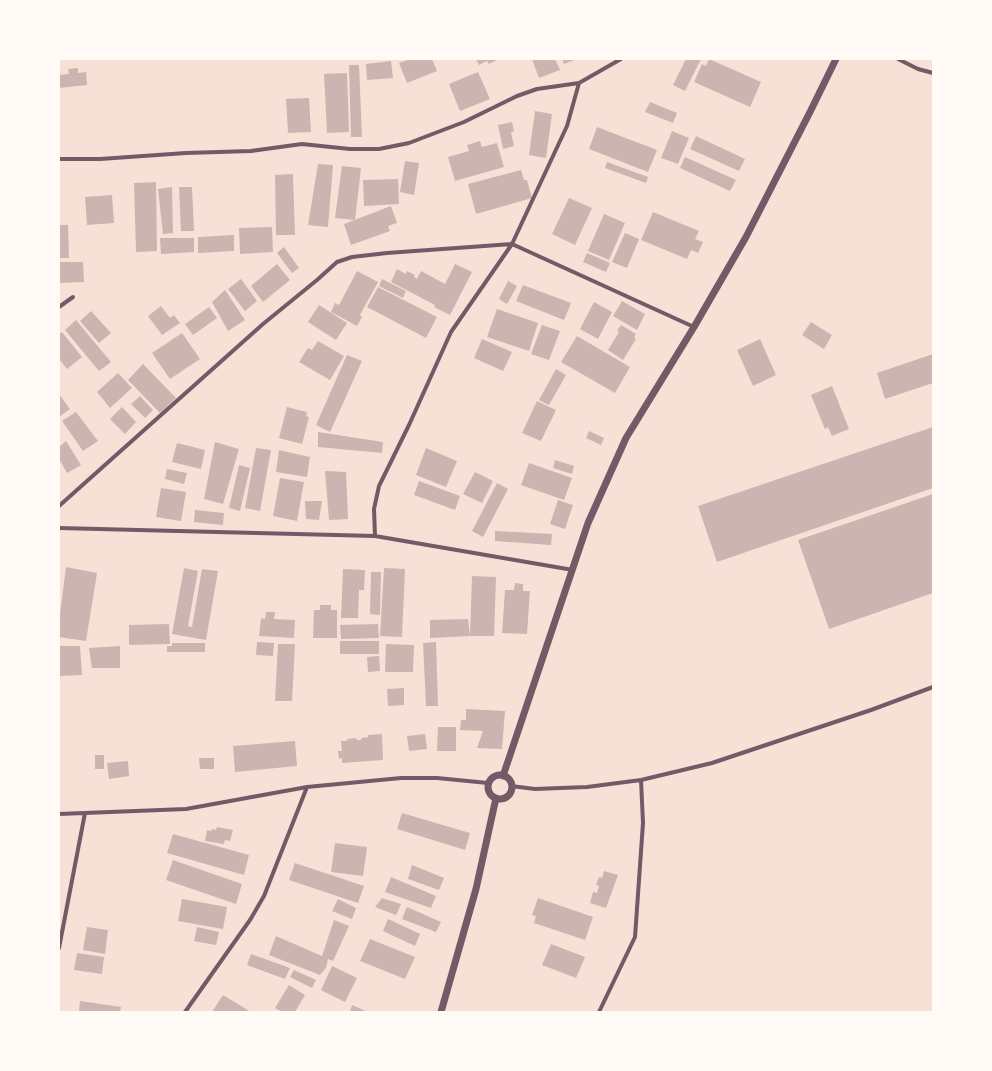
<!DOCTYPE html>
<html>
<head>
<meta charset="utf-8">
<style>
  body { margin:0 }
  #map { position:relative; width:992px; height:1071px; overflow:hidden; background:#f7e1d7; font-family:"Roboto Condensed",sans-serif }
  canvas { display:block }
  .frame { position:absolute; inset:0; border:60px solid #fffaf5; pointer-events:none }
</style>
</head>
<body>
<div id="map">
<canvas width="992" height="1071"></canvas>
<div class="frame"></div>
</div>
<script>
const ctx = document.querySelector('canvas').getContext('2d');
ctx.lineJoin = 'round';
function fillPath(path, color) { ctx.fillStyle = color; ctx.fill(path, 'evenodd'); }
const shape = rows => new Path2D(rows.map(r => 'M' + r).join(''));
function stroke(path, color, width, dash) { ctx.strokeStyle = color; ctx.lineWidth = width; ctx.lineCap = dash ? 'butt' : 'round'; ctx.setLineDash(dash || []); ctx.stroke(path); }
fillPath(shape([
  [410,59,432,59,437,71,407,83,399,63],
  [476,59,497,59,497,60,489,64,487,61,479,65],
  [532,59,555,59,560,70,539,78],
  [562,59,577,59,564,64],
  [686,59,701,59,685,91,673,85],
  [709,59,761,82,750,107,694,82,702,64,706,66],
  [391,61,393,78,367,80,366,64],
  [349,65,359,65,362,137,351,137],
  [78,68,78,73,86,72,87,85,59,88,59,75,69,74,68,69],
  [478,72,490,99,460,111,449,84],
  [347,73,349,132,327,133,324,74],
  [309,98,311,132,288,133,286,99],
  [650,102,677,113,673,123,645,112],
  [535,111,552,114,546,158,529,155],
  [512,122,514,132,511,132,514,146,503,149,498,125],
  [597,127,657,150,648,172,589,149],
  [672,131,689,138,678,164,661,158],
  [696,136,745,159,739,171,690,149],
  [480,141,482,147,497,143,504,167,455,181,448,157,469,151,467,145],
  [685,157,736,180,730,191,680,168],
  [405,161,419,163,414,195,400,192],
  [607,162,648,177,646,183,605,168],
  [318,164,333,165,328,227,308,225],
  [342,166,361,168,355,220,335,218],
  [521,170,524,180,527,180,532,198,476,214,468,184],
  [293,174,295,235,276,235,275,175],
  [398,179,399,204,364,206,363,180],
  [156,182,157,251,136,252,134,183],
  [172,187,173,233,163,234,158,189],
  [179,187,192,187,194,231,181,231],
  [112,195,114,223,87,225,85,197],
  [569,198,592,208,575,245,552,234],
  [391,206,397,223,388,226,390,231,351,245,344,224],
  [653,212,699,231,695,239,703,242,698,253,691,250,687,259,641,240],
  [604,214,625,223,609,260,588,251],
  [59,225,68,225,69,258,59,258],
  [272,227,273,252,240,254,239,228],
  [625,233,639,239,627,268,612,262],
  [234,235,234,251,198,253,198,237],
  [160,238,194,238,194,252,161,254],
  [284,247,299,268,292,273,277,253],
  [587,253,610,263,606,272,583,262],
  [59,262,83,262,84,282,59,283],
  [277,264,290,280,263,302,251,286],
  [455,264,472,272,450,315,434,307,435,305,391,282,397,269,406,274,407,271,415,275,414,277,417,279,421,271,445,284],
  [357,271,378,282,360,315,362,317,357,326,331,312,335,303,339,305],
  [241,279,257,301,245,311,228,289],
  [382,279,406,291,403,298,379,286],
  [508,281,517,286,507,304,499,299],
  [523,285,571,303,564,320,516,301],
  [378,287,437,317,426,338,367,307],
  [225,290,245,320,228,331,212,302],
  [622,301,645,314,637,330,613,316],
  [594,302,612,312,598,339,580,329],
  [319,305,347,323,336,340,308,322],
  [161,306,170,318,174,315,180,323,162,335,148,316],
  [209,307,217,318,193,335,185,324],
  [497,309,538,323,529,351,487,337],
  [91,311,111,333,99,343,80,321],
  [76,320,111,362,99,371,65,330],
  [811,322,832,335,824,349,802,335],
  [542,325,560,331,549,360,531,354],
  [621,325,636,334,634,338,636,339,623,360,608,350,619,332,617,331],
  [62,332,82,357,67,369,59,359,59,334],
  [182,333,200,359,170,379,152,353],
  [577,336,630,367,615,393,561,362],
  [482,339,512,352,503,371,474,358],
  [760,339,776,375,753,386,737,350],
  [318,341,344,356,330,380,299,362,308,348,312,350],
  [933,354,933,383,885,399,877,373],
  [347,355,362,361,330,432,316,425],
  [143,364,176,398,160,413,128,380],
  [556,369,566,375,549,405,539,400],
  [118,373,132,388,110,408,97,392],
  [832,386,849,429,832,436,828,427,825,429,811,395],
  [59,394,70,409,59,417],
  [140,396,153,410,145,418,131,404],
  [537,401,556,410,541,441,522,433],
  [122,407,136,422,125,434,110,419],
  [287,407,307,412,306,416,309,417,302,444,279,438],
  [76,412,98,441,83,451,62,421],
  [933,427,933,488,717,562,698,506],
  [589,431,604,438,601,445,586,438],
  [318,432,383,442,382,453,318,447],
  [66,441,81,465,67,473,59,459,59,447],
  [215,442,239,449,223,504,204,499],
  [177,443,205,450,201,469,172,462],
  [256,448,271,450,260,511,245,508],
  [426,448,457,461,446,487,416,475],
  [279,450,310,457,307,477,276,472],
  [555,460,574,466,572,474,553,468],
  [529,463,572,478,564,500,521,485],
  [239,465,250,468,240,511,229,508],
  [167,469,187,473,184,484,165,479],
  [325,471,346,472,348,519,329,520],
  [475,472,493,481,482,503,463,494],
  [280,478,304,482,297,521,273,516],
  [419,481,460,496,455,510,414,495],
  [497,483,508,489,483,537,472,531],
  [161,488,186,492,181,521,156,517],
  [933,494,933,593,829,629,798,540],
  [558,500,573,505,565,529,550,524],
  [305,501,322,501,319,520,306,519],
  [195,510,224,513,223,525,194,522],
  [495,531,552,534,551,545,495,541],
  [66,567,97,573,86,641,59,637,59,622],
  [184,568,198,571,188,626,192,627,202,569,218,571,206,640,172,634],
  [384,568,405,569,402,637,380,636],
  [343,569,365,570,364,590,359,590,358,618,341,618],
  [371,572,381,572,380,615,370,614],
  [472,576,496,577,494,636,470,636],
  [515,583,523,584,523,591,530,591,527,634,502,633,505,590,514,590],
  [320,605,331,605,331,610,337,610,337,638,313,638,314,610,320,610],
  [266,612,275,612,274,619,295,620,294,638,259,636,261,618,265,619],
  [468,619,470,636,430,638,430,620],
  [169,624,170,644,129,645,129,625],
  [378,624,379,638,341,639,340,625],
  [340,641,379,641,379,654,340,654],
  [257,642,274,643,273,656,256,655],
  [436,642,438,706,426,706,423,643],
  [172,643,205,643,205,652,167,652,167,646,172,646],
  [278,644,295,644,292,701,275,701],
  [386,644,414,645,413,672,385,672],
  [59,646,80,646,82,675,59,676],
  [120,646,120,668,92,668,89,648],
  [379,656,380,671,368,672,367,657],
  [404,688,404,705,388,706,387,689],
  [466,709,505,711,502,749,477,748,483,731,460,730,461,720,466,720],
  [438,727,456,727,456,751,437,751],
  [382,734,383,760,342,763,342,758,339,759,338,751,342,751,341,741,347,741,347,739,356,738,357,740,361,740,361,738,368,737,368,735],
  [425,734,427,749,409,751,407,736],
  [295,741,297,766,235,772,233,746],
  [95,755,104,755,104,769,95,769],
  [199,758,214,758,214,769,200,769],
  [128,761,129,776,109,779,107,763],
  [402,813,470,833,465,850,397,829],
  [217,827,233,830,230,841,225,840,224,844,205,841,207,830,211,831,212,829,216,830],
  [173,834,249,855,244,875,167,853],
  [335,843,367,847,363,876,331,872],
  [173,860,242,884,236,904,166,880],
  [295,863,364,886,358,903,289,880],
  [412,865,444,878,439,890,408,879],
  [604,871,618,875,606,908,590,903,593,892,597,893,599,886,596,885,599,877,602,878],
  [391,877,436,896,431,908,385,892],
  [382,898,401,904,396,915,375,907],
  [538,898,593,917,585,940,534,923,536,916,532,915],
  [182,899,227,907,223,929,178,921],
  [338,899,356,908,352,919,332,911],
  [407,907,441,922,436,932,402,919],
  [388,919,420,934,415,946,383,931],
  [334,920,349,926,333,961,328,959,326,968,320,975,269,955,276,936,322,956],
  [87,927,108,930,105,954,83,950],
  [197,927,219,932,216,945,194,941],
  [370,939,415,957,405,979,360,961],
  [551,944,585,957,576,978,542,965],
  [77,953,104,957,102,974,74,970],
  [251,954,290,968,285,979,247,965],
  [332,966,357,978,345,1002,321,990],
  [294,970,316,980,312,988,290,977],
  [289,985,305,995,295,1012,282,1012,275,1008],
  [223,995,251,1012,212,1012],
  [80,1001,121,1007,120,1012,79,1012],
  [352,1005,368,1012,350,1012]
]), '#ccb4b1');
stroke(shape([
  [898,59,918,69,933,73],
  [59,159,100,159,186,153,251,151,302,144,350,149,379,149,409,143,464,122,517,96,537,89,579,83,621,59],
  [59,307,73,297],
  [59,506,263,324,317,280,337,262,352,257,387,253,512,244,694,327],
  [59,528,375,536,573,570],
  [375,536,374,509,379,486,409,425,451,332,512,244,567,126,579,83],
  [511,786,535,789,587,787,641,780,712,763,871,710,933,687],
  [59,814,186,809,307,787,401,778,437,778,488,783],
  [59,948,85,813],
  [185,1012,250,920,264,896,307,787],
  [599,1012,635,937,643,823,641,780]
]), '#755966', 4);
stroke(shape([
  '488 787a12 12 0 1 1 24 0a12 12 0 1 1-24 0Z',
  [503,776,588,523,626,438,694,327,746,237,810,112,836,59],
  [441,1012,476,889,496,798]
]), '#755966', 7);
</script>
</body>
</html>
